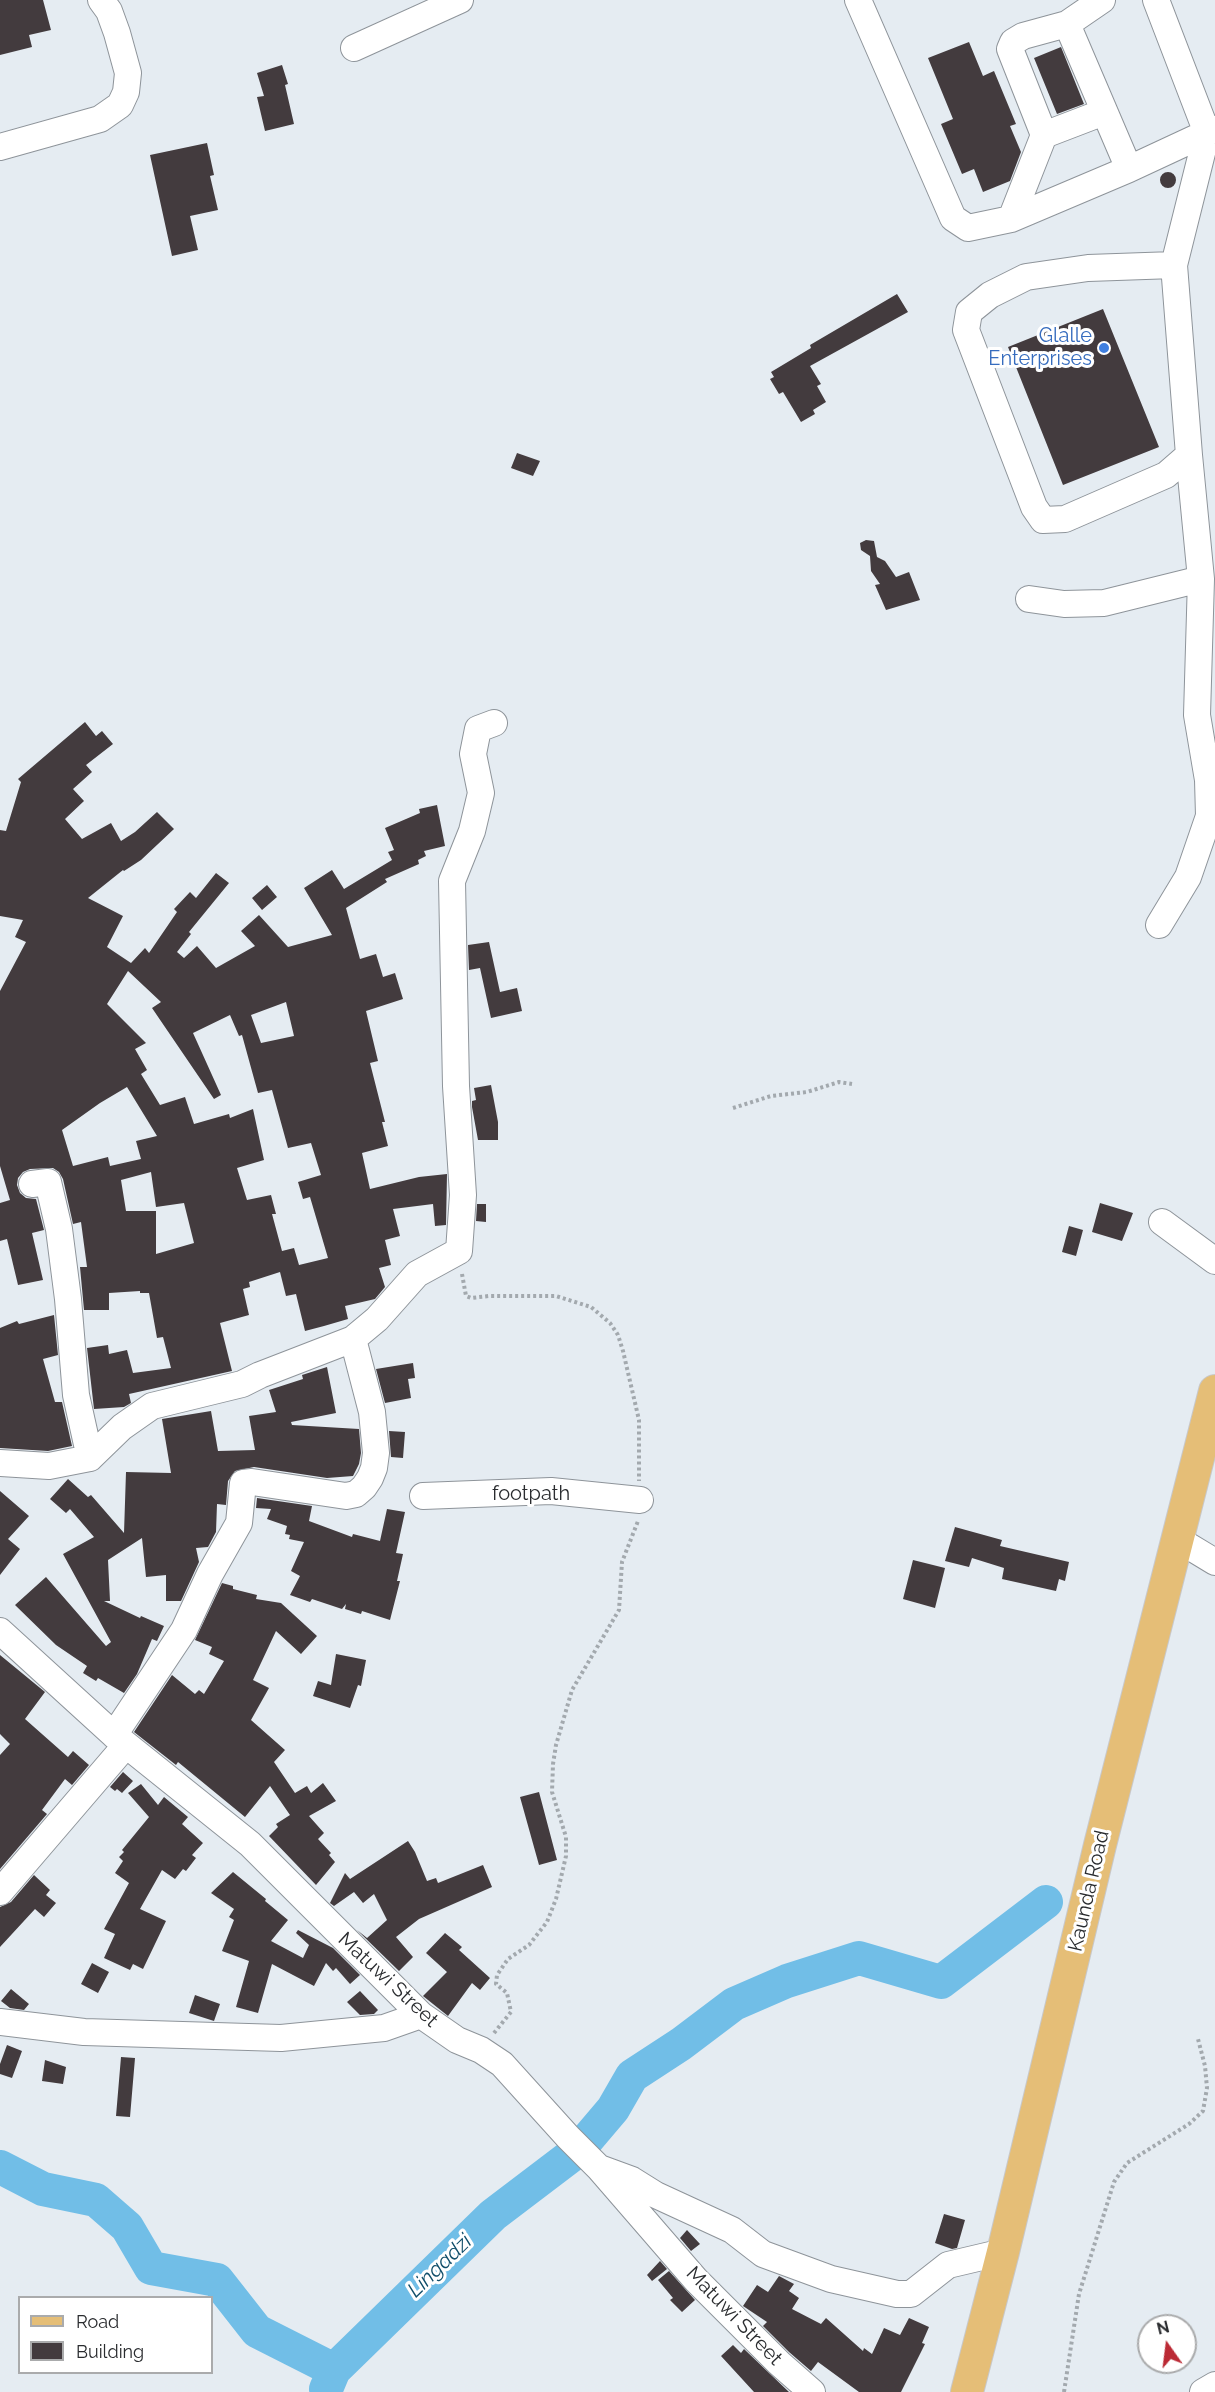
<!DOCTYPE html>
<html>
<head>
<meta charset="utf-8">
<style>
  body { margin:0 }
  #map { position:relative; width:1215px; height:2392px; overflow:hidden; background:#e5ecf2; font-family:Raleway,sans-serif }
  canvas { display:block }
  .legend { position:absolute; left:18px; top:2296px; width:195px; height:78px; box-sizing:border-box; background:#fff; border:2px solid #aaabac; margin:0; padding:8px 10px; list-style:none; font-size:18px; color:#2a2c2f }
  .legend li { display:flex; align-items:center; gap:12px; height:30px }
  .legend b { width:30px; border:2px solid #aaabac }
  .north { position:absolute; left:1137px; top:2314px; width:60px; height:60px; box-sizing:border-box; background:#fff; border:2px solid #aaabac; border-radius:50%; rotate:346deg; font-size:16px; font-weight:700; line-height:24px; text-align:center; color:#2a2c2f }
  .north::after { content:''; display:block; margin:auto; width:21px; height:27px; background:#bb2a35; clip-path:polygon(50% 0,100% 100%,50% 72%,0 100%) }
</style>
</head>
<body>
<div id="map">
<canvas width="1215" height="2392"></canvas>
<ul class="legend">
<li><b style="height:8px;background:#e5be77"></b>Road</li>
<li><b style="height:16px;background:#433b3e"></b>Building</li>
</ul>
<div class="north">N</div>
</div>
<script>
const ctx = document.querySelector('canvas').getContext('2d');
ctx.lineJoin = 'round';
const shape = rows => new Path2D(rows.map(r => 'M' + r).join(''));
function stroke(path, color, width, dash) { ctx.strokeStyle = color; ctx.lineWidth = width; ctx.lineCap = dash ? 'butt' : 'round'; ctx.setLineDash(dash || []); ctx.stroke(path); }
function fillPath(path, color) { ctx.fillStyle = color; ctx.fill(path, 'evenodd'); }
function drawText(font, color, halo, rows, align = 'center') {
  ctx.font = font + ' Raleway,sans-serif'; ctx.lineWidth = 6; ctx.setLineDash([]); ctx.textBaseline = 'middle'; ctx.strokeStyle = halo; ctx.fillStyle = color; for (const [text, x, y, turn = 0] of rows) {
    ctx.save(); ctx.translate(x, y); ctx.rotate((+turn || 0) * Math.PI / 180); ctx.textAlign = isNaN(turn) ? turn : align; if (halo) ctx.strokeText(text, 0, 0); ctx.fillText(text, 0, 0); ctx.restore();
  }
}
stroke(shape([
  [585,2142,613,2109,632,2076,681,2044,734,2004,787,1981,859,1958,941,1982,1046,1902],
  [0,2167,43,2189,96,2200,127,2227,151,2268,217,2280,257,2331,334,2370],
  [326,2389,334,2370,493,2215,572,2155]
]), '#71bee7', 34);
fillPath(shape([
  [0,0,43,0,51,30,29,35,32,47,0,55],
  [969,42,983,76,994,71,1016,124,1010,126,1021,152,1010,181,983,192,974,169,962,174,941,124,953,119,928,58],
  [1061,47,1084,104,1057,114,1034,58],
  [282,65,288,84,285,85,294,124,265,131,257,97,264,96,257,73],
  [207,143,214,175,210,176,218,210,190,216,198,250,172,256,150,155],
  '1160 180a8 8 0 1 1 16 0a8 8 0 1 1-16 0Z',
  [897,294,908,312,810,366,821,384,817,386,826,402,813,410,815,414,801,422,783,392,779,394,770,379,774,377,771,372,811,348,810,345],
  [1103,309,1159,447,1063,485,1008,347],
  [517,453,540,461,533,476,511,468],
  [866,540,874,541,877,557,885,561,896,577,909,572,920,600,886,610,875,585,880,584,871,571,870,556,861,550,860,543],
  [85,722,96,736,102,731,113,744,86,765,92,772,73,789,84,801,65,819,82,839,111,823,121,841,135,832,157,812,174,829,141,860,124,871,123,870,88,898,123,916,107,947,131,963,145,948,149,953,177,912,174,909,190,892,196,898,216,873,229,883,189,932,191,934,177,952,184,958,197,946,216,968,255,946,241,931,259,915,288,947,332,935,304,888,332,870,344,889,392,860,388,852,394,850,385,828,420,813,419,809,437,805,445,846,424,851,426,856,418,860,419,864,385,879,387,882,346,908,360,959,376,954,383,977,395,973,403,999,366,1011,378,1061,370,1063,385,1122,382,1122,388,1146,362,1153,370,1189,419,1177,447,1174,446,1225,435,1226,433,1204,393,1209,400,1236,385,1240,391,1265,379,1268,385,1287,375,1299,345,1306,348,1319,324,1326,305,1331,296,1294,286,1296,280,1272,249,1282,250,1287,243,1289,249,1315,220,1323,232,1371,129,1394,131,1403,124,1407,94,1409,87,1348,108,1345,109,1354,127,1350,133,1373,171,1368,163,1337,157,1338,149,1293,140,1293,140,1291,109,1293,109,1310,84,1310,80,1267,87,1267,81,1222,73,1224,63,1179,59,1172,53,1168,30,1169,23,1172,18,1178,17,1185,20,1193,26,1198,36,1199,44,1230,32,1233,43,1280,18,1285,7,1239,0,1241,0,1203,10,1200,0,1166,0,991,26,942,15,937,23,920,0,916,0,830,6,831,21,782,18,779],
  [128,971,161,1002,152,1008,214,1099,221,1095,193,1033,230,1015,239,1036,242,1035,258,1093,272,1090,288,1148,311,1143,321,1175,298,1182,303,1199,310,1197,328,1258,299,1265,294,1248,282,1251,272,1214,276,1214,271,1195,247,1200,237,1168,264,1160,253,1109,230,1118,229,1114,194,1124,185,1097,160,1105,141,1074,147,1070,135,1049,146,1043,107,1004],
  [286,1002,294,1036,261,1043,251,1015],
  [127,1087,157,1136,136,1141,141,1159,110,1166,108,1157,73,1166,62,1130,100,1103],
  [151,1172,156,1207,184,1203,194,1243,156,1254,156,1211,126,1211,121,1180],
  [267,885,277,897,262,910,252,898],
  [489,942,500,992,517,988,522,1011,491,1018,480,968,469,970,468,945],
  [491,1085,498,1122,498,1140,478,1140,472,1107,472,1101,476,1100,474,1088],
  [1100,1203,1133,1213,1122,1241,1092,1232],
  [477,1204,486,1204,486,1222,476,1221],
  [1069,1226,1083,1230,1076,1256,1062,1252],
  [54,1315,58,1355,43,1359,55,1402,62,1402,72,1446,48,1451,0,1448,0,1328,17,1321,19,1324],
  [413,1363,415,1378,408,1379,411,1398,385,1403,376,1369],
  [327,1367,336,1413,291,1422,292,1425,359,1429,361,1453,359,1464,353,1476,327,1478,254,1467,235,1471,228,1481,226,1505,217,1504,216,1532,208,1547,196,1548,199,1562,181,1601,166,1601,166,1575,146,1577,142,1538,108,1560,110,1601,104,1601,140,1618,141,1616,164,1626,157,1641,152,1639,137,1674,124,1693,98,1678,96,1681,83,1673,87,1666,56,1645,15,1605,46,1577,106,1646,111,1642,63,1554,94,1537,70,1509,66,1513,50,1499,68,1479,88,1497,91,1495,124,1533,126,1472,171,1473,162,1419,211,1411,218,1451,255,1450,249,1416,276,1412,269,1390,303,1379,302,1375],
  [389,1431,405,1432,403,1458,391,1457],
  [0,1491,29,1516,8,1539,20,1549,0,1575],
  [257,1498,312,1506,309,1521,352,1537,353,1534,380,1541,387,1509,405,1512,396,1553,403,1554,397,1581,400,1581,390,1620,362,1611,361,1614,345,1609,346,1604,342,1609,312,1599,310,1602,290,1595,300,1576,291,1571,304,1542,289,1539,290,1535,285,1534,287,1526,267,1519,271,1509,256,1508],
  [955,1527,1002,1540,1000,1546,1069,1562,1065,1581,1059,1579,1056,1591,1002,1579,1004,1568,972,1558,969,1567,945,1561],
  [913,1560,945,1568,935,1608,903,1599],
  [222,1583,233,1586,233,1589,257,1595,256,1599,281,1603,317,1636,301,1654,276,1631,253,1680,269,1688,251,1720,285,1750,274,1762,295,1793,307,1786,311,1793,323,1783,336,1801,309,1816,324,1833,318,1839,331,1853,329,1855,335,1862,316,1885,269,1836,278,1827,276,1824,290,1815,270,1786,245,1817,178,1762,176,1765,134,1732,172,1675,195,1694,199,1690,204,1694,224,1661,209,1654,212,1647,195,1640],
  [336,1654,366,1660,361,1686,358,1685,350,1708,313,1696,318,1681,331,1685],
  [0,1655,45,1692,25,1719,68,1757,73,1751,89,1765,72,1785,65,1779,42,1810,47,1814,0,1869,0,1755,10,1744,0,1734],
  [123,1772,133,1781,122,1793,117,1789,115,1791,110,1787],
  [141,1784,158,1805,164,1797,188,1817,182,1824,203,1843,192,1855,196,1858,186,1871,183,1869,175,1879,162,1870,140,1909,166,1921,143,1969,133,1964,130,1970,104,1958,115,1934,104,1929,129,1883,115,1873,123,1861,119,1857,124,1852,122,1850,149,1817,128,1793],
  [539,1792,557,1860,539,1865,520,1797],
  [408,1841,415,1852,427,1881,436,1878,438,1883,483,1865,492,1887,419,1919,396,1937,413,1957,399,1971,357,1930,367,1938,387,1920,374,1894,363,1903,354,1892,334,1906,330,1903,345,1873,350,1879],
  [233,1872,266,1899,265,1901,288,1920,271,1941,303,1958,309,1945,296,1933,298,1930,333,1948,360,1975,350,1984,336,1968,333,1971,326,1963,314,1986,272,1964,258,2013,236,2007,249,1961,222,1951,234,1920,229,1917,234,1909,211,1893],
  [34,1875,50,1890,46,1895,56,1903,44,1917,35,1909,0,1947,0,1907,11,1902],
  [445,1933,462,1947,459,1950,490,1978,480,1990,472,1983,448,2016,423,1996,447,1972,426,1953],
  [92,1963,109,1972,98,1993,81,1984],
  [11,1989,29,2004,24,2010,10,2008,1,2001],
  [360,1991,378,2010,374,2014,360,2015,347,2002],
  [195,1995,220,2004,214,2021,189,2013],
  [7,2045,22,2051,12,2078,0,2074,0,2064],
  [121,2057,135,2058,130,2117,116,2116],
  [45,2060,66,2067,63,2084,42,2081],
  [944,2214,965,2220,957,2248,952,2249,935,2243],
  [687,2230,700,2244,691,2251,680,2238],
  [660,2261,667,2269,652,2281,647,2275],
  [669,2271,695,2300,682,2312,670,2300,673,2298,658,2280],
  [779,2276,794,2284,789,2291,799,2298,792,2309,821,2324,826,2318,863,2351,864,2348,872,2354,884,2328,900,2335,909,2318,929,2327,922,2343,925,2344,901,2392,859,2392,818,2362,811,2371,789,2352,763,2326,767,2322,743,2306,757,2285,768,2292],
  [733,2345,741,2353,744,2349,789,2392,754,2392,721,2356]
]), '#433b3e');
const minor = shape([
  [858,0,953,218,968,228,1011,219,1129,169,1215,129],
  [1156,0,1207,133,1174,265,1189,455,1166,475,1065,519,1043,520,1034,507,966,330,969,312,990,295,1026,277,1088,268,1174,265],
  [1067,24,1129,169],
  [354,48,460,0],
  [1044,135,1104,112],
  [0,147,100,119,120,105,126,92,128,73,117,33,109,11,101,0],
  [1011,219,1044,135,1010,49,1013,42,1023,36,1067,24,1102,0],
  [1029,599,1064,604,1104,603,1201,579],
  [1159,925,1188,877,1209,816,1208,780,1197,715,1201,579,1189,455],
  [32,1184,48,1182,59,1229,68,1299,76,1395,90,1458],
  [1162,1222,1215,1261],
  [0,1463,49,1466,90,1458,122,1427,152,1406,242,1384,260,1375,353,1339,377,1319,417,1274,459,1251,463,1195,456,1086,452,881,472,831,481,793,473,754,478,729,494,723],
  [423,1496,551,1491,640,1500],
  [1177,1539,1215,1562],
  [0,1631,114,1735,250,1844,421,2015,457,2040,481,2050,502,2064,568,2137,599,2168,696,2280,779,2363,812,2392],
  [114,1735,184,1630,210,1574,239,1523,243,1483,252,1482,346,1496,356,1494,364,1487,370,1478,374,1468,376,1453,372,1412,353,1339],
  [0,1892,126,1745],
  [0,2022,84,2032,281,2038,384,2028,421,2015],
  [602,2169,632,2180,656,2195,732,2230,763,2254,831,2279,897,2294,911,2294,948,2265,1003,2252],
  [1203,2392,1215,2385]
]);
const major = shape([
  [967,2392,1003,2252,1100,1845,1215,1391]
]);
stroke(minor, '#8e949a', 28);
stroke(major, '#c8c8c9', 34);
stroke(shape([
  [733,1108,771,1096,807,1092,839,1082,852,1084],
  [462,1274,466,1296,471,1298,489,1296,556,1296,591,1307,610,1323,618,1335,623,1351,639,1420,639,1481],
  [494,2033,511,2012,507,1993,496,1984,497,1975,508,1959,529,1945,547,1922,556,1899,566,1856,566,1837,552,1792,553,1764,556,1745,572,1690,619,1610,622,1562,638,1521],
  [1064,2392,1079,2294,1114,2182,1127,2163,1189,2124,1203,2111,1207,2088,1205,2066,1198,2039]
]), '#a3a9ae', 4, [3, 3]);
stroke(minor, '#fff', 26);
stroke(major, '#e5be77', 32);
for (const [x, y, r, color] of [
  [1104,348,6,"#3f7fe0"]
]) { const dot = new Path2D(); dot.arc(x, y, r, 0, 2 * Math.PI); ctx.fillStyle = color; ctx.fill(dot); stroke(dot, '#fff', 2); }
drawText('20px', '#366cbe', '#fff', [
  ["Glalle",1092,336],
  ["Enterprises",1092,359]
], 'right');
drawText('20px', '#2a2c2f', '#fff', [
  ["footpath",531,1494],
  ["Kaunda Road",1089,1891,-77],
  ["Matuwi Street",388,1980,43],
  ["Matuwi Street",734,2316,46]
]);
drawText('italic 21px', '#104e6a', '#fff', [
  ["Lingadzi",440,2266,-44]
]);
</script>
</body>
</html>
